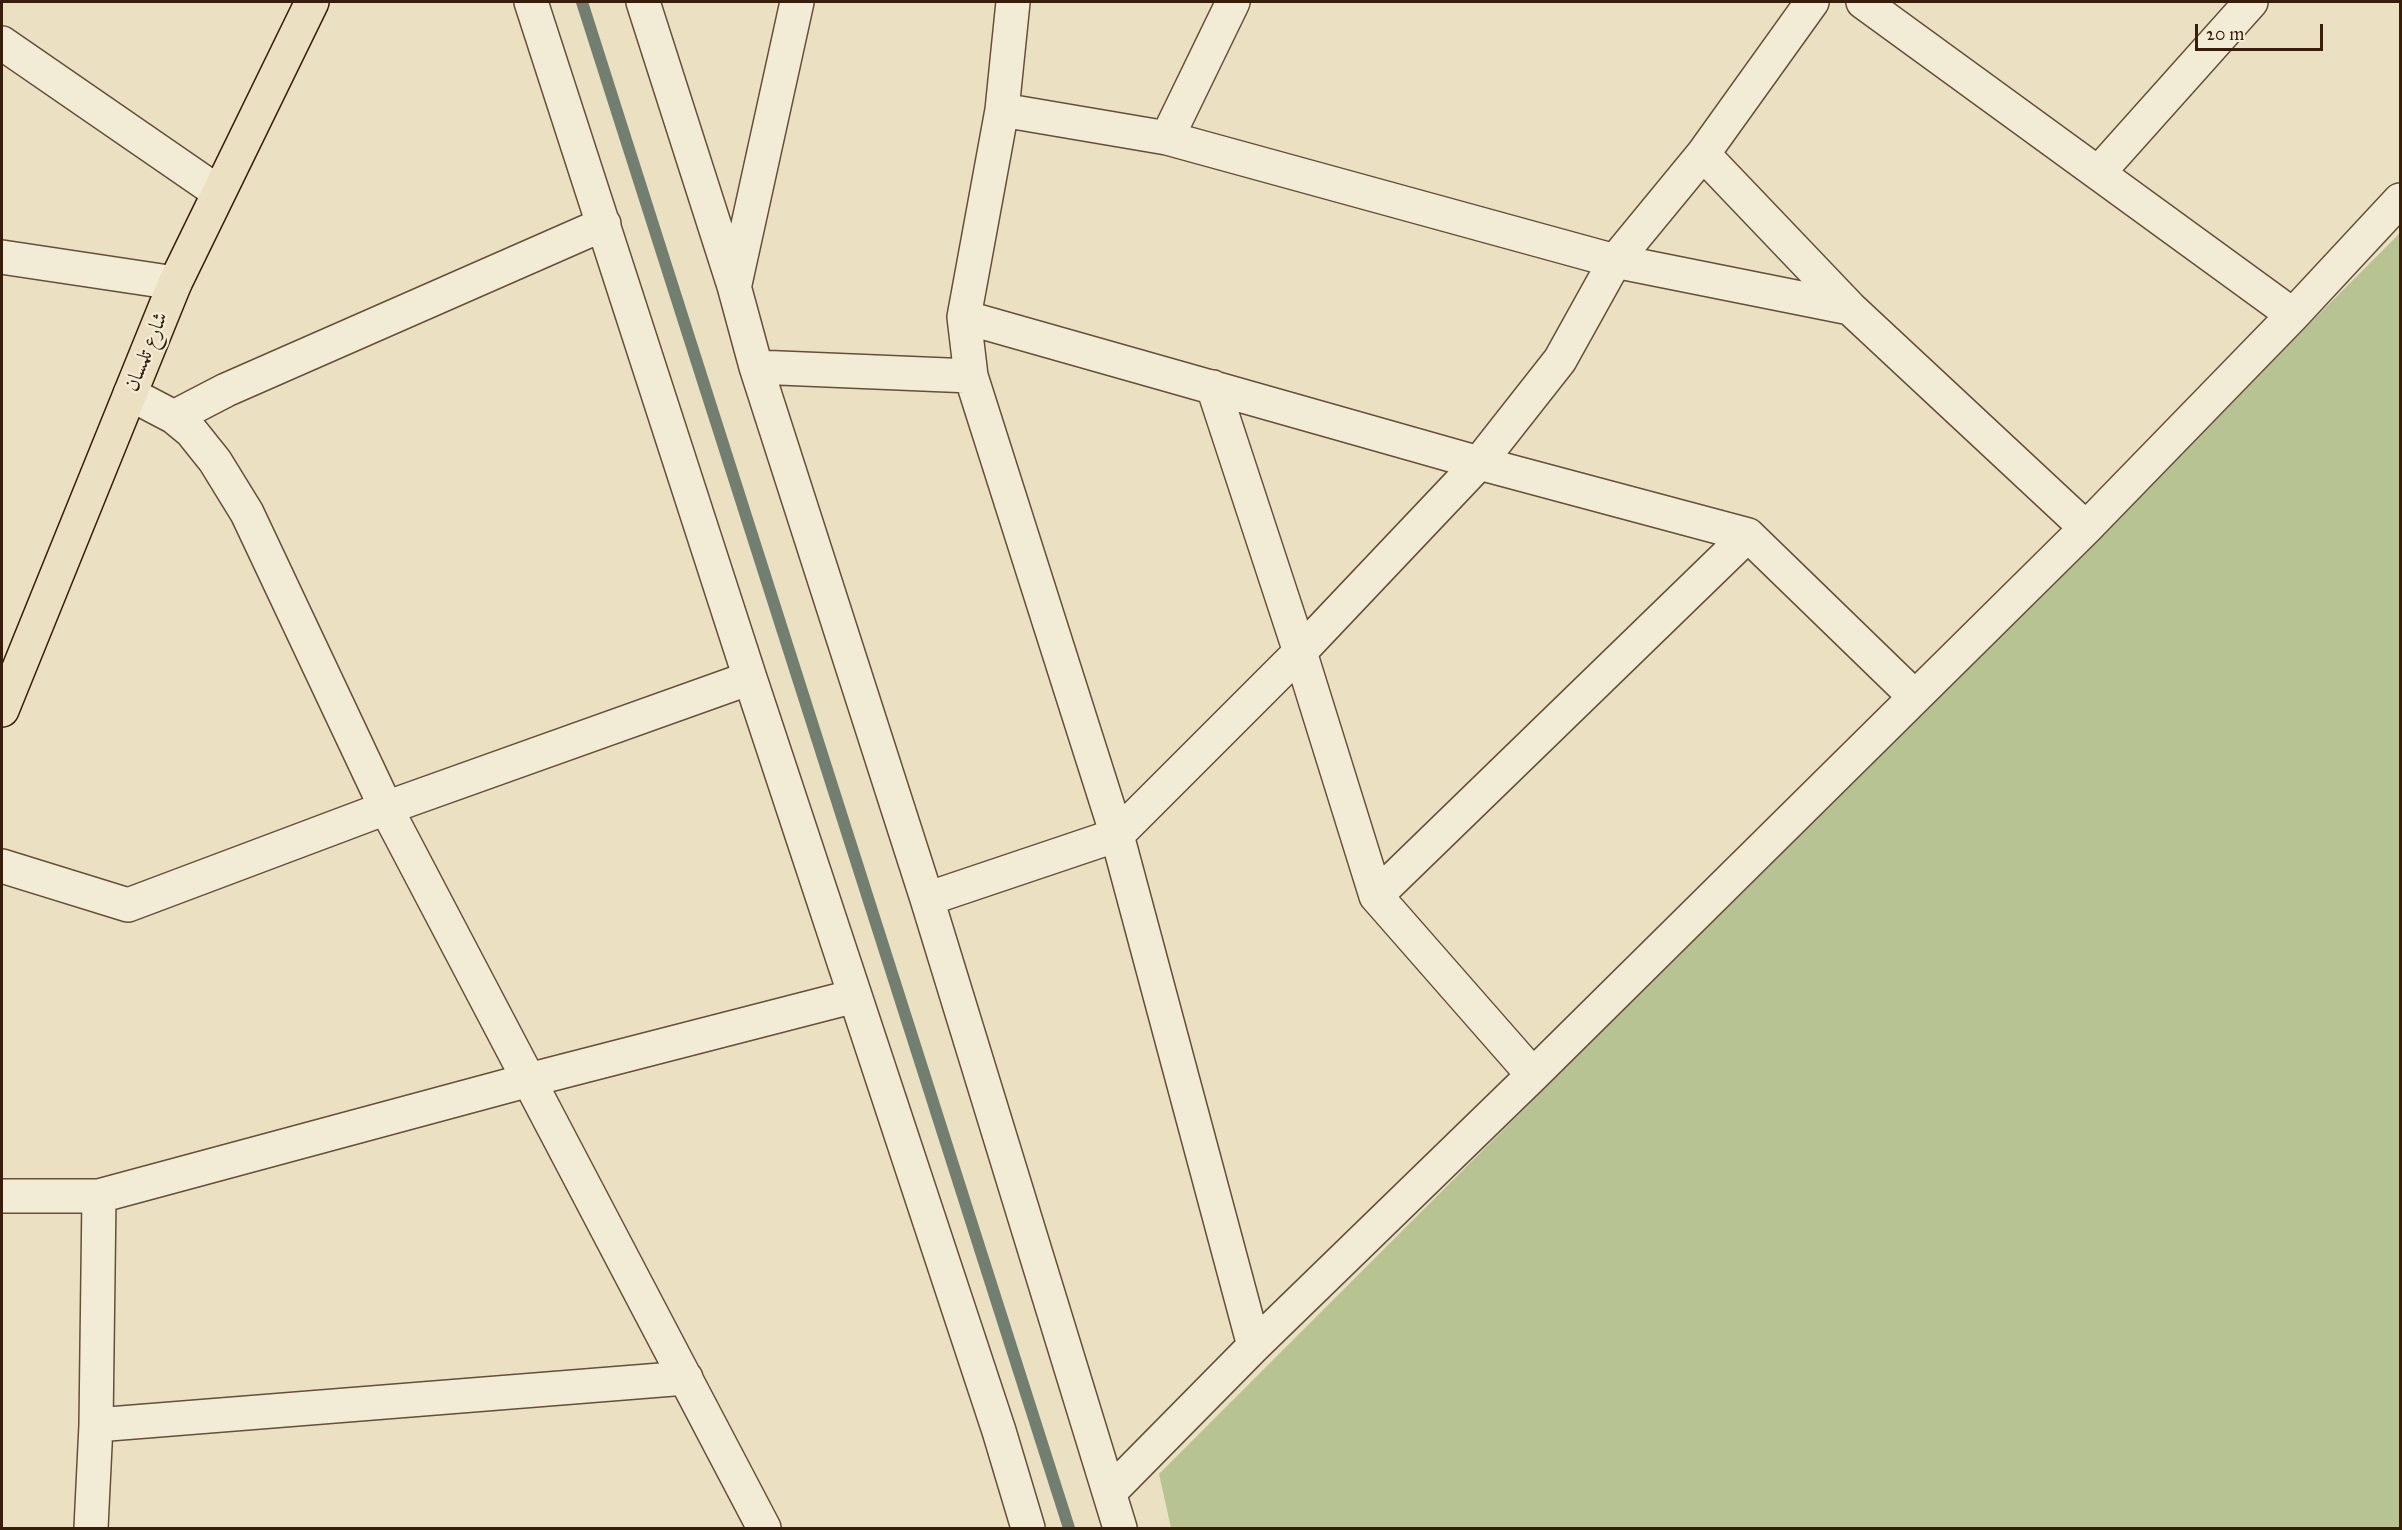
<!DOCTYPE html>
<html>
<head>
<meta charset="utf-8">
<style>
  body { margin:0 }
  #map { position:relative; width:2402px; height:1530px; overflow:hidden; background:#ebe1c2; font-family:"IM FELL Great Primer",serif }
  canvas { display:block }
  .frame { position:absolute; inset:0; border:3px solid #391d0b; pointer-events:none }
  .scale { position:absolute; left:2195px; top:24px; width:128px; height:27px; box-sizing:border-box; border:3px solid #391d0b; border-top:0; padding-left:8px; font-size:18px; line-height:21px; white-space:nowrap; color:#391d0b; -webkit-text-stroke:4px #f2ecd7; paint-order:stroke }
</style>
</head>
<body>
<div id="map">
<canvas width="2402" height="1530"></canvas>
<div class="frame"></div>
<div class="scale">20 m</div>
</div>
<script>
const ctx = document.querySelector('canvas').getContext('2d');
ctx.lineJoin = 'round';
function fillPath(path, color) { ctx.fillStyle = color; ctx.fill(path, 'evenodd'); }
const shape = rows => new Path2D(rows.map(r => 'M' + r).join(''));
function stroke(path, color, width, dash) { ctx.strokeStyle = color; ctx.lineWidth = width; ctx.lineCap = dash ? 'butt' : 'round'; ctx.setLineDash(dash || []); ctx.stroke(path); }
function drawText(font, color, halo, rows, align = 'center') {
  ctx.font = font + ' "IM FELL Great Primer",Amiri,serif'; ctx.lineWidth = 4.5; ctx.setLineDash([]); ctx.textBaseline = 'middle'; ctx.strokeStyle = halo; ctx.fillStyle = color; for (const [text, x, y, turn = 0] of rows) {
    ctx.save(); ctx.translate(x, y); ctx.rotate((+turn || 0) * Math.PI / 180); ctx.textAlign = isNaN(turn) ? turn : align; if (halo) ctx.strokeText(text, 0, 0); ctx.fillText(text, 0, 0); ctx.restore();
  }
}
fillPath(shape([
  [2400,233,2400,1528,1171,1528,1159,1474]
]), '#b7c393');
stroke(shape([
  [582,2,1069,1528]
]), '#727e70', 12);
const minor = shape([
  [531,2,750,678,999,1431,1028,1528],
  [643,2,734,286,756,367,927,899,1120,1528],
  [1013,2,1002,110,964,317,971,376,1117,835,1254,1346],
  [1863,2,2293,315],
  [2,43,218,192],
  [1002,110,1167,138,1615,261,1850,308],
  [1167,138,1233,2],
  [1703,154,1850,308,2086,528],
  [2099,172,2251,2],
  [2,257,175,283],
  [735,284,797,2],
  [964,317,1479,463,1748,535,1915,697],
  [756,367,971,376],
  [1213,387,1300,652,1376,896,1533,1075],
  [130,394,174,417,191,431,215,461,247,513,386,808,764,1528],
  [174,417,226,390,604,224],
  [2,866,128,905,386,808,750,678],
  [1376,896,1748,535],
  [927,899,1117,835,1300,652,1479,463,1560,360,1615,261,1703,154,1812,2],
  [2,1196,99,1196,529,1080,855,996],
  [96,1425,686,1378],
  [1110,1492,1254,1346,1533,1075,2086,528,2293,315,2400,200],
  [91,1528,96,1425,99,1196]
]);
const primary = shape([
  [2,710,175,283,312,2]
]);
stroke(minor, '#664e39', 36);
stroke(primary, '#391d0b', 36);
stroke(minor, '#f2ecd7', 33);
stroke(primary, '#ebe1c2', 33);
drawText('21px', '#391d0b', '#f2ecd7', [
  ["شارع تلمسان",147,352,-68]
]);
</script>
</body>
</html>
